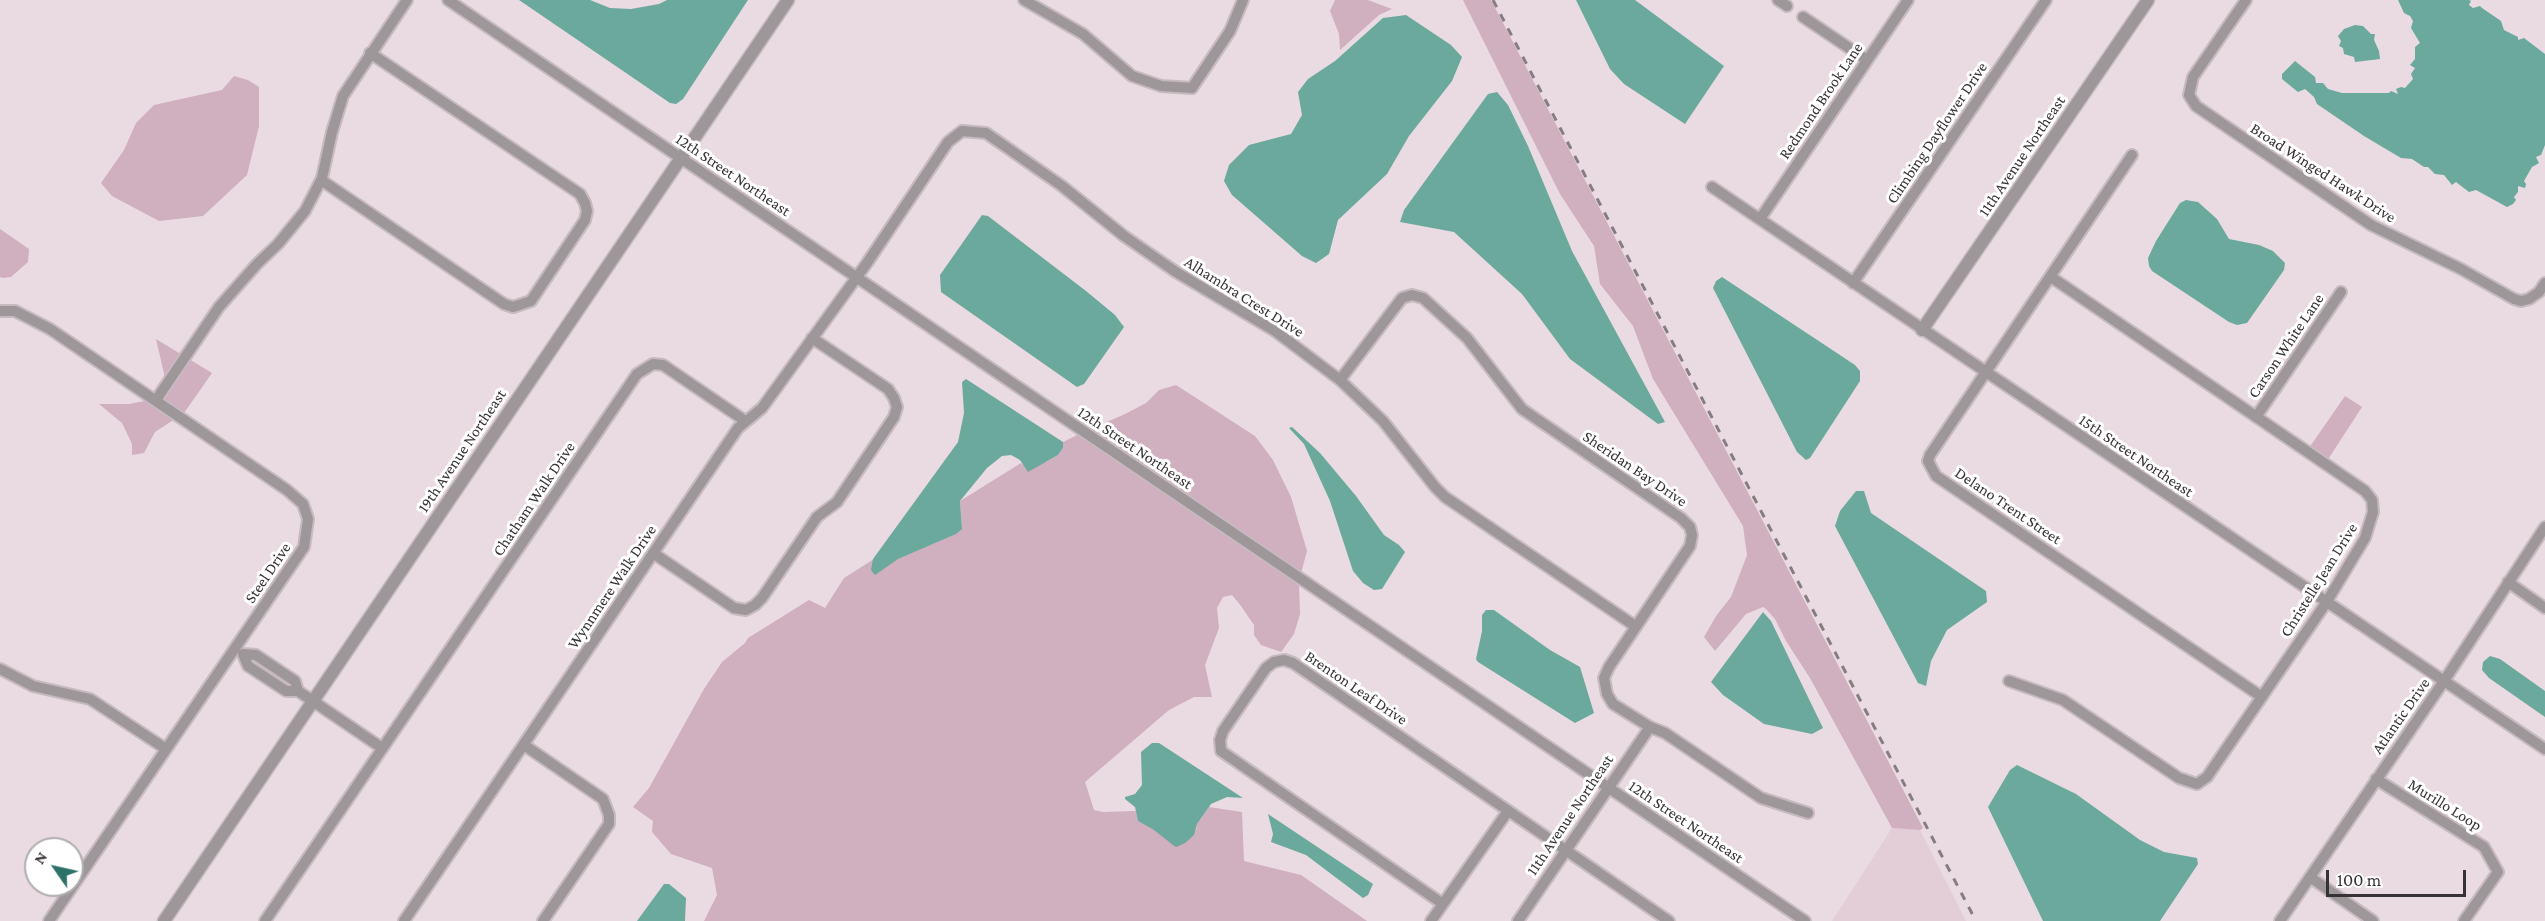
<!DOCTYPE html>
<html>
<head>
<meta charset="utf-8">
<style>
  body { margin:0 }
  #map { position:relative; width:2545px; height:921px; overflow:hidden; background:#eadbe2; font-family:"Crimson Pro",serif }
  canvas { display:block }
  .north { position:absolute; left:24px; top:837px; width:60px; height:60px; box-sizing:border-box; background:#fff; border:2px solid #afadae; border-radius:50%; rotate:304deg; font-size:16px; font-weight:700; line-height:24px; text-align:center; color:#373234 }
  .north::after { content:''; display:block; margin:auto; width:21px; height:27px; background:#2d7266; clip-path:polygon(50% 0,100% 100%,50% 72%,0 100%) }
  .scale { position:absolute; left:2326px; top:870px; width:140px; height:27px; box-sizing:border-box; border:3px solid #373234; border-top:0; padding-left:8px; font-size:18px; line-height:21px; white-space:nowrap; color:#373234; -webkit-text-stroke:4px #fff; paint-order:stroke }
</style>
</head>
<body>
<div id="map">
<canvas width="2545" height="921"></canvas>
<div class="north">N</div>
<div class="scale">100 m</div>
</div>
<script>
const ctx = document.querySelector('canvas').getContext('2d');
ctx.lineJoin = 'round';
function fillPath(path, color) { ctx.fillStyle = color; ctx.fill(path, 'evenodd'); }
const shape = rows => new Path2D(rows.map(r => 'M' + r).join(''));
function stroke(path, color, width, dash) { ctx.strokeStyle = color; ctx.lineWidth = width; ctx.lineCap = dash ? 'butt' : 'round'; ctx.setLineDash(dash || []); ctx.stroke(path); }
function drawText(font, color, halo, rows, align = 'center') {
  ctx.font = font + ' "Crimson Pro",serif'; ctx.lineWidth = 6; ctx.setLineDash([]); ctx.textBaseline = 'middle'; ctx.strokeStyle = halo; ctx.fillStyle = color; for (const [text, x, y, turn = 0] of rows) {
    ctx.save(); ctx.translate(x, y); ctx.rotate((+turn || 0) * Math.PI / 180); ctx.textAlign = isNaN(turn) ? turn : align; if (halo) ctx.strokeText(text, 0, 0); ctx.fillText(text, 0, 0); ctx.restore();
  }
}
fillPath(shape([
  [1892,828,1920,830,1966,921,1832,921]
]), '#e3cdd7');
fillPath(shape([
  [1335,0,1368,0,1392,9,1379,15,1340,50,1339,34,1330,11],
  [1463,0,1491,0,1923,828,1920,830,1892,828,1810,678,1786,641,1775,619,1766,609,1763,607,1746,614,1715,651,1704,637,1716,616,1731,597,1747,555,1743,526,1653,379,1633,326,1600,284,1594,246,1560,194],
  [234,76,248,80,259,87,259,126,247,175,203,216,159,221,112,196,101,183,124,150,136,123,154,105,222,90],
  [0,229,29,249,28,262,11,277,3,278,0,277],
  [156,339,212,373,184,413,155,432,144,453,132,455,132,444,122,423,99,404,129,404,155,399,166,382],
  [1176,385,1255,436,1273,460,1291,497,1307,551,1301,573,1089,430,1125,414,1146,403,1159,390],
  [2345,396,2362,407,2327,461,2309,448],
  [1079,434,1299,583,1300,614,1294,634,1281,652,1261,645,1254,635,1254,625,1241,606,1232,595,1223,597,1217,608,1219,628,1205,665,1212,697,1194,697,1169,710,1085,782,1094,810,1103,812,1136,811,1138,821,1155,830,1196,830,1197,824,1209,807,1242,812,1244,861,1301,875,1367,921,704,921,717,895,712,868,671,854,652,832,653,821,633,807,649,788,704,689,722,662,745,643,748,638,809,600,825,608,844,578,874,559,872,570,955,534,962,528,960,501,1021,463,1023,465,1046,462,1058,455,1063,448,1063,442]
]), '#d0afbf');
fillPath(shape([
  [519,0,590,0,610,8,631,9,659,4,667,0,748,0,683,99,676,104,670,103],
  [1576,0,1635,0,1724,66,1685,124,1624,84,1610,69],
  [2398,0,2469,0,2471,1,2469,5,2473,8,2480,6,2482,8,2501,21,2504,30,2518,37,2518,40,2524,38,2545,54,2545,145,2541,155,2536,157,2539,163,2532,167,2524,181,2526,184,2525,188,2518,186,2518,192,2514,197,2516,200,2513,204,2507,207,2476,190,2469,192,2456,182,2452,185,2444,175,2435,174,2428,167,2424,167,2412,159,2401,158,2364,136,2317,104,2314,97,2305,89,2298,92,2282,79,2282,74,2295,61,2315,77,2316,83,2323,83,2328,89,2342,93,2389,93,2391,91,2398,94,2396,89,2401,87,2405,88,2413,79,2411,74,2415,68,2410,65,2415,59,2415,47,2420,43,2411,28,2413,21,2410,16,2404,13],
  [1406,15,1451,45,1462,57,1452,81,1409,136,1387,174,1338,220,1329,254,1316,263,1302,256,1232,195,1224,181,1229,165,1249,145,1291,134,1302,115,1298,92,1308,79,1335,61,1383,18],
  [2355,25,2363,26,2371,34,2375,34,2374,40,2379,51,2380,59,2355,62,2354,57,2344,54,2343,48,2339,46,2341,41,2338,36,2344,29],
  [1497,92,1508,105,1528,146,1572,251,1665,422,1658,424,1570,359,1522,294,1454,232,1400,222,1404,210,1488,94],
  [2186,200,2198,202,2217,219,2229,239,2259,245,2273,251,2285,263,2284,270,2247,323,2237,325,2229,322,2152,271,2149,266,2148,258,2156,241,2180,203],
  [982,215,988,216,1086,291,1115,315,1124,327,1084,384,1077,387,941,292,940,275],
  [1722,277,1855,365,1860,371,1860,381,1810,458,1806,460,1797,452,1713,288,1716,281],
  [966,379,1063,442,1063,448,1058,455,1028,472,1020,460,1011,455,1002,456,987,468,960,501,962,529,956,534,898,559,875,575,871,570,873,559,958,442,964,413,962,382],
  [1292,427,1320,453,1356,496,1384,535,1399,545,1405,552,1382,589,1374,590,1363,583,1353,571,1330,501,1304,444,1289,428],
  [1856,491,1864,491,1871,513,1986,591,1987,602,1947,630,1931,661,1926,686,1918,683,1835,526,1840,511],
  [1486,610,1494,610,1550,650,1580,667,1594,713,1575,723,1478,662,1476,659,1482,631,1482,615],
  [1763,612,1771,621,1823,728,1812,734,1764,724,1723,695,1711,682],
  [2490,656,2500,659,2545,691,2545,717,2489,678,2482,670,2483,662],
  [1152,743,1159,743,1243,798,1227,797,1211,804,1197,824,1194,835,1185,843,1176,847,1173,845,1154,830,1138,821,1135,807,1125,799,1125,797,1135,794,1142,785,1141,752],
  [2017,765,2076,794,2140,840,2164,852,2197,858,2198,864,2160,921,2043,921,1988,807,2010,770],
  [1268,814,1373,884,1368,895,1363,898,1306,855,1271,842,1273,834],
  [664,884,669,884,686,898,685,921,637,921]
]), '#6aa99c');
const minor = shape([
  [448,0,1805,921],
  [1024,0,1083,34,1132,76,1161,86,1192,88,1230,31,1243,0],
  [1778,0,1787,6],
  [2246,0,2193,77,2189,95,2196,106,2371,225,2461,269,2514,299,2521,301,2529,299,2539,292,2545,283],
  [1803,17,1867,60],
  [2132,155,1930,455,1928,461,1936,476,2262,697],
  [321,180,504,304,513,307,531,301,585,220,587,211,585,203,580,194,370,53],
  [1712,187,2545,749],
  [1760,219,1908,0],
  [1853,283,2046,0],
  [0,311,15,311,50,329,287,490,303,504,308,519,304,547,49,921],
  [1340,380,1402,298,1412,295,1423,298,1467,338,1522,409,1681,518,1690,527,1692,535,1690,546,1609,667,1604,678,1607,694,1613,704,1650,727,1665,733,1761,798,1808,813],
  [156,400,219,307,257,264,278,244,305,211,322,178,332,132,343,96,407,0],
  [2256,417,2341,292],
  [653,553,734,608,746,610,755,605,762,598,817,517,837,502,894,417,897,407,894,398,888,389,812,338],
  [2508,582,2545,608],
  [0,669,33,686,90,699,166,749],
  [2009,681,2063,700,2179,778,2197,784,2207,777,2326,603,2365,538,2373,512,2372,500,2365,491,2051,277],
  [298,691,295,681,256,655,243,654,248,666,286,691,298,691,382,748],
  [524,745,603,799,609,815,609,824,543,921],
  [2376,779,2484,847,2498,872,2464,921],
  [2310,877,2373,921],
  [1443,904,1221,751,1220,740,1223,731,1266,668,1274,662,1284,660,1293,663,1669,921],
  [265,921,637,374,653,364,663,365,741,418,744,422],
  [404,921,738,428,762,408,867,263,948,142,962,131,986,133,1062,186,1124,236,1176,272,1275,331,1340,380,1383,421,1435,487,1445,497,1635,626],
  [1431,921,1508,811],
  [1518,921,1650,727],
  [2280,921,2444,681,2545,527]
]);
const tertiary = shape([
  [1922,330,2148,0],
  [164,921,788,0]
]);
stroke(minor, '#c6b9bf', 14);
stroke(tertiary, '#c6b9bf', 15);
stroke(minor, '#9e979a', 10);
stroke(tertiary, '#9e979a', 12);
stroke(shape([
  [1493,0,1976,921]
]), '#867d81', 3, [8, 8]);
drawText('16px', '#373234', '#fff', [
  ["Redmond Brook Lane",1821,101,-56],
  ["Climbing Dayflower Drive",1937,133,-56],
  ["11th Avenue Northeast",2022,156,-56],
  ["Broad Winged Hawk Drive",2323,173,33],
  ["12th Street Northeast",733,175,34],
  ["Alhambra Crest Drive",1244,297,32],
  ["Carson White Lane",2286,346,-56],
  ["12th Street Northeast",1135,448,34],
  ["19th Avenue Northeast",462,451,-56],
  ["15th Street Northeast",2136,456,34],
  ["Sheridan Bay Drive",1635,469,34],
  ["Chatham Walk Drive",534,499,-56],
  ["Delano Trent Street",2008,506,34],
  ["Steel Drive",268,573,-56],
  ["Christelle Jean Drive",2319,580,-58],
  ["Wynnmere Walk Drive",612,587,-56],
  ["Brenton Leaf Drive",1356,688,34],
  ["Atlantic Drive",2401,716,-55],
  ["Murillo Loop",2445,805,32],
  ["11th Avenue Northeast",1570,815,-56],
  ["12th Street Northeast",1686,822,34]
]);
</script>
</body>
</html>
